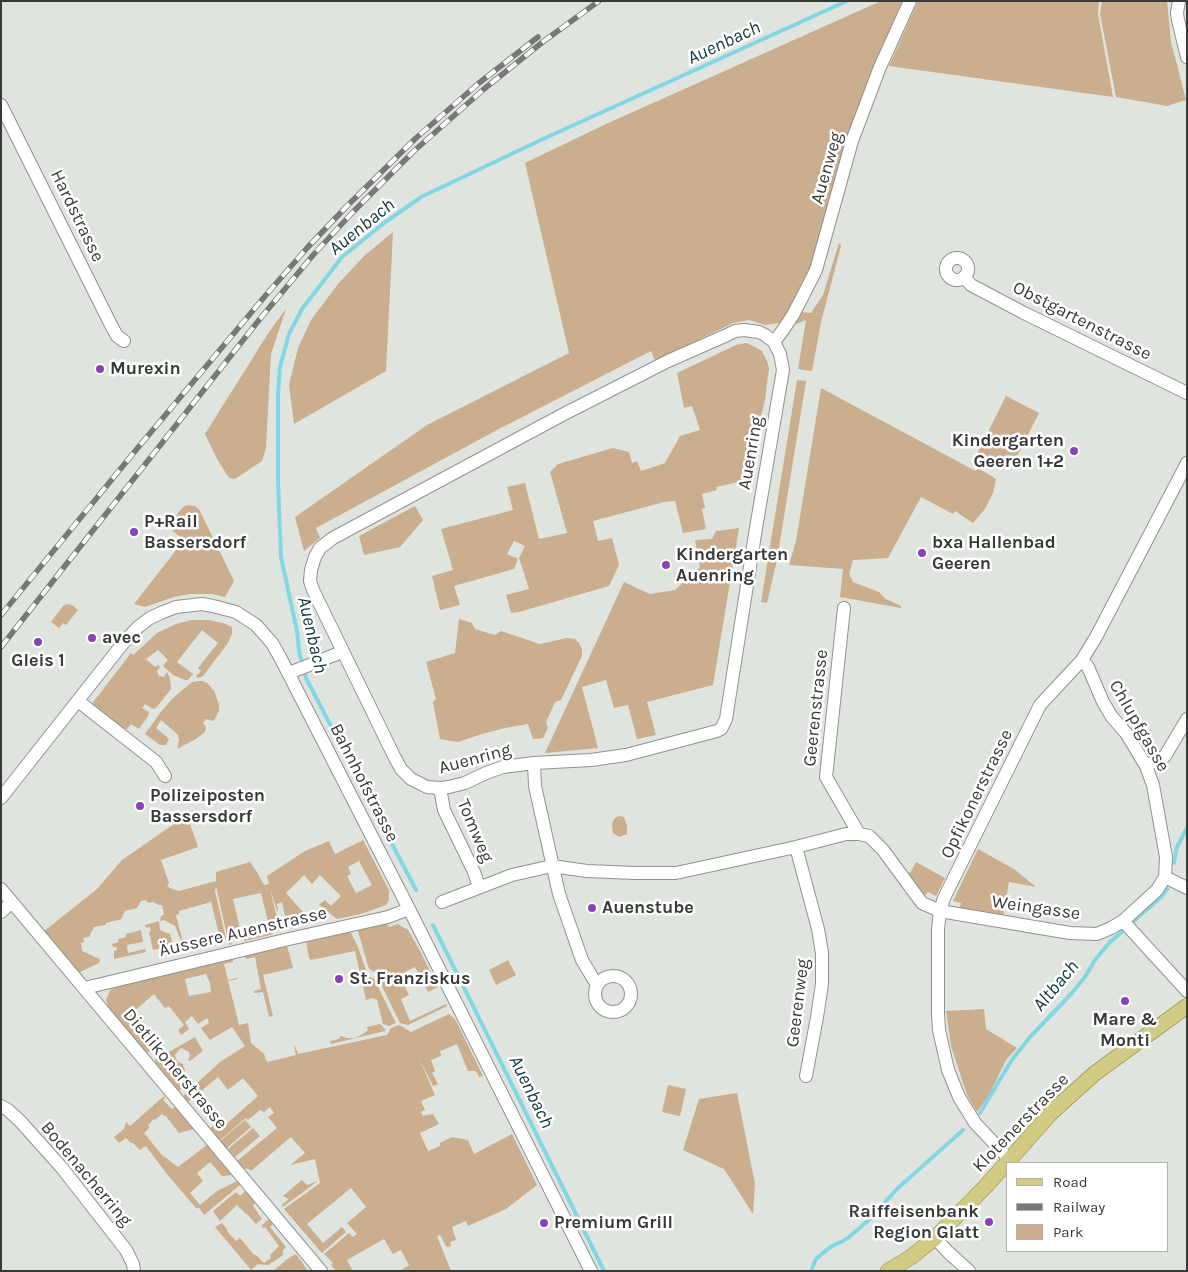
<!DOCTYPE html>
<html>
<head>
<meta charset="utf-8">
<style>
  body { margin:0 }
  #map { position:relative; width:1188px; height:1272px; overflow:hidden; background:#e0e4df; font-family:Karla,sans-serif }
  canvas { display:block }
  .frame { position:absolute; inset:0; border:2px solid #383a38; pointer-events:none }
  .legend { position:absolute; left:1006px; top:1162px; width:162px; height:90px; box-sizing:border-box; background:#fff; border:1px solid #afb0af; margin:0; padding:6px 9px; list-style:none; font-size:15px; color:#383a38 }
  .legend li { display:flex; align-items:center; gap:10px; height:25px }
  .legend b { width:25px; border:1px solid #afb0af }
</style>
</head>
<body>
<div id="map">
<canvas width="1188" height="1272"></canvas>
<div class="frame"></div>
<ul class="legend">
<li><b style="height:6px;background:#d1cb83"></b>Road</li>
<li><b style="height:6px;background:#767976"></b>Railway</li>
<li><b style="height:14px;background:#caae8e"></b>Park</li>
</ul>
</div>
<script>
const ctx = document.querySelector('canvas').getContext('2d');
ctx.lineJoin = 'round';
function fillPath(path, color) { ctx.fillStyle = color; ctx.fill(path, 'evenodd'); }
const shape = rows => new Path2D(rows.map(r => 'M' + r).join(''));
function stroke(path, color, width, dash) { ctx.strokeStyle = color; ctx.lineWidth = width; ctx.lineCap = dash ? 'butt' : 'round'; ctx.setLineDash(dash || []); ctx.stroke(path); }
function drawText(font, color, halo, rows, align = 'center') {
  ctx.font = font + ' Karla,sans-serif'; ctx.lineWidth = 5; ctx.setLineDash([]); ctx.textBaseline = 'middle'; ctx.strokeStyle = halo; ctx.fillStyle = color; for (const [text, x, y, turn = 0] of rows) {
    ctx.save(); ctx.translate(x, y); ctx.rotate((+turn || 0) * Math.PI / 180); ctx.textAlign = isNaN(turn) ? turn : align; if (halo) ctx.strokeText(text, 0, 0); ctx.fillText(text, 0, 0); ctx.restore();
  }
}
fillPath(shape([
  [881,1,905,1,811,271,801,292,781,323,765,325,749,320,733,323,655,361,651,351,497,430,316,528,320,538,304,551,295,517,427,425,569,353,525,163,606,124],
  [918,1,1099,1,1098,14,1113,97,889,66],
  [1102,1,1167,1,1171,42,1186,100,1167,106,1116,97,1100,14],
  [393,232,386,371,294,424,289,385,298,348,311,320,338,284,364,256],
  [839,243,841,246,821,322,812,371,798,369,806,320,796,324,796,317,800,312,811,313,823,295],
  [286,309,271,354,266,448,262,461,235,479,229,478,217,459,205,434,269,332],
  [746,343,755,347,762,351,767,361,769,368,765,400,761,416,757,417,747,480,716,487,717,490,702,494,705,508,702,509,706,529,683,533,675,501,664,502,593,521,598,541,612,538,619,565,609,586,519,612,511,613,506,595,529,589,519,558,525,546,514,541,507,554,518,559,514,569,454,586,460,605,440,610,432,576,453,570,441,529,513,510,507,487,525,483,539,539,567,533,550,472,558,464,613,448,629,452,632,463,637,461,641,471,665,463,680,436,700,430,692,406,684,408,677,373,736,345],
  [797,380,806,381,777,560,767,603,761,602],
  [821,388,970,468,976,471,978,468,996,479,993,493,985,509,973,523,955,511,953,514,921,497,888,558,853,560,849,574,853,582,879,592,886,599,901,606,901,608,840,597,843,569,789,565,796,541],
  [1006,396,1039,413,1011,468,978,452],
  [187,505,195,506,199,509,234,581,225,597,212,594,190,594,174,597,145,607,134,604,184,540,173,531,170,523,183,507],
  [415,506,423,520,400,547,364,555,359,536],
  [739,528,713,685,647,702,656,735,637,739,628,705,614,708,606,680,582,687,598,748,545,753,624,582,650,594,675,590,700,567,695,540,712,539,716,531],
  [67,604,72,605,78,610,66,625,63,623,59,628,51,622,63,606],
  [459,619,472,623,475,629,495,635,501,631,540,644,567,638,575,639,579,643,582,649,582,656,561,700,555,702,546,722,548,728,543,738,533,739,528,724,505,728,482,734,458,742,440,739,433,702,436,699,426,662,455,653],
  [192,620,208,620,223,623,232,627,232,634,228,643,203,676,198,678,196,676,201,671,198,668,218,643,202,630,177,662,193,674,188,680,185,680,173,675,163,666,168,660,158,650,146,659,155,667,158,665,160,667,157,671,159,676,164,677,167,672,170,678,171,689,156,708,152,709,150,707,145,704,142,708,149,712,148,716,139,729,131,724,127,729,124,729,91,705,131,653,133,655,157,633,176,624],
  [198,681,204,681,204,682,205,683,206,682,211,687,212,689,214,690,219,705,219,710,215,719,212,721,206,719,203,723,206,727,205,732,196,739,177,749,179,741,178,735,175,732,161,720,156,728,167,737,169,739,166,745,160,745,145,734,160,713,173,698,192,682],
  [187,815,198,847,161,860,169,883,167,886,172,889,179,891,216,881,216,872,250,862,257,872,264,885,269,884,267,876,305,851,329,841,335,854,363,840,389,890,389,900,386,905,361,914,337,919,319,905,325,900,331,906,341,896,320,875,312,884,304,875,286,893,310,920,293,925,291,921,286,920,282,902,277,904,278,910,277,911,270,888,278,922,280,922,282,929,270,935,244,941,243,932,269,926,261,893,233,899,241,933,231,935,230,939,232,944,229,945,216,886,215,891,226,939,208,944,207,938,219,934,211,902,179,911,179,914,176,915,185,950,175,926,164,920,160,921,161,916,164,915,162,905,159,905,153,902,148,903,146,900,141,901,137,908,125,911,122,917,122,919,106,923,105,925,94,927,89,937,83,938,84,942,81,943,82,951,100,959,99,963,78,973,43,932,97,889,122,860],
  [359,861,372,885,356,893,347,876,351,874,348,867],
  [618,816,624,817,627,826,627,834,619,837,613,833,612,824,614,819],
  [978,849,1014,869,1036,887,1009,882,1003,917,959,910,961,903,953,901],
  [916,862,945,878,936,896,928,892,926,895,923,893,912,882,908,875,909,872,910,873],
  [159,921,160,930,170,934,175,954,173,955,171,946,153,950,149,932,151,931,150,927,146,928,145,925],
  [386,922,389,927,398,924,408,930,419,949,438,987,428,992,415,967,399,975,409,995,401,999,410,1021,446,1004,447,1006,408,1025,400,1023,375,972,369,969,357,928],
  [141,930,143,942,127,945,128,953,145,949,146,952,114,959,114,951,117,950,116,947,113,947,112,944,119,942,118,939,126,937,126,934],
  [350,931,358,947,368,976,374,979,396,1023,389,1026,383,1024,377,1000,373,998,366,1000,355,951,311,960,309,958,306,941],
  [287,946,293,968,263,975,273,1016,269,1017,263,992,254,993,254,991,261,989,255,957,246,959,245,956],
  [233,959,233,962,224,964,228,980,237,978,238,979,228,981,239,1025,248,1023,251,1043,264,1054,267,1062,296,1055,294,1046,295,1046,298,1054,387,1035,391,1028,399,1025,411,1032,449,1014,455,1019,483,1076,479,1077,476,1071,468,1071,457,1044,440,1051,441,1056,431,1060,435,1071,432,1073,438,1084,433,1086,419,1058,435,1095,421,1101,425,1110,421,1112,423,1116,433,1114,439,1124,420,1133,428,1151,440,1146,440,1143,452,1137,468,1140,474,1154,512,1134,537,1185,506,1209,468,1226,466,1221,452,1227,456,1240,450,1242,451,1246,447,1247,440,1235,437,1236,451,1271,400,1271,409,1265,401,1250,393,1254,384,1239,347,1260,353,1271,336,1271,331,1265,333,1263,324,1254,349,1233,353,1237,357,1234,347,1223,366,1207,351,1188,307,1224,323,1243,342,1227,346,1232,322,1253,284,1209,320,1183,315,1159,290,1165,305,1153,291,1137,252,1170,243,1168,237,1161,277,1128,268,1117,274,1113,270,1107,264,1112,260,1110,248,1120,246,1118,220,1140,210,1128,219,1121,224,1126,258,1096,243,1078,228,1090,218,1077,188,1102,183,1096,220,1062,245,1046,232,1027,210,1040,201,1028,209,1023,207,1018,198,1024,192,1016,185,1022,189,1029,181,1035,178,1030,184,1025,169,1006,165,1008,154,994,132,1013,161,1047,146,1053,108,1006,106,1000,110,990,117,986],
  [206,974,210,983,211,992,189,996,185,979],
  [508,960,516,975,496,985,489,970],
  [984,1009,986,1029,1017,1048,1006,1060,989,1095,977,1112,967,1095,951,1046,946,1011],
  [380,1024,385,1029,385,1031,331,1044,330,1041,339,1039,340,1036,347,1038,355,1038,363,1034,368,1030,367,1027],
  [195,1037,203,1051,190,1061,188,1060,190,1057,189,1052,181,1048,178,1051,175,1055,176,1059,178,1062,183,1064,185,1070,182,1076,186,1080,190,1078,193,1080,179,1091,156,1063,155,1060],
  [668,1085,686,1089,680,1116,662,1112],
  [737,1093,755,1184,753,1214,724,1169,683,1150,699,1099],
  [164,1096,165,1098,163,1100,172,1109,175,1107,194,1129,179,1133,165,1115,164,1116,162,1114,155,1120,154,1119,148,1125,150,1127,144,1133,162,1155,178,1167,207,1145,232,1175,222,1176,210,1162,197,1173,203,1181,190,1193,200,1205,217,1191,237,1181,240,1185,204,1215,199,1208,196,1208,166,1173,146,1146,140,1150,133,1143,131,1143,126,1138,119,1143,114,1137,124,1129,126,1122,130,1126],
  [245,1120,251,1127,227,1148,220,1141],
  [253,1128,260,1136,235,1157,228,1149],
  [302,1180,307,1185,318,1181,283,1207,282,1205,289,1199,283,1196],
  [245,1191,255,1203,253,1206,262,1219,256,1224,247,1214,245,1213,237,1205,220,1221,213,1211,236,1192,240,1196],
  [269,1219,273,1224,270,1227,286,1247,283,1250,283,1255,273,1262,268,1265,258,1264,252,1269,253,1271,252,1271,215,1227,222,1223,227,1229,227,1231,236,1241,240,1238,254,1255,256,1255,264,1263,271,1258,270,1255,279,1246,265,1227,263,1228,262,1225],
  [296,1254,308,1271,273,1271,290,1257]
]), '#caae8e');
stroke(shape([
  [1174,863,1177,847,1187,828],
  [416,890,306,678,299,651,297,631,281,557,278,481,278,396,280,367,289,334,302,309,342,257,384,223,421,197,543,139,847,1],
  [433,925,604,1271],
  [980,1113,1011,1061,1030,1037,1071,994,1085,977,1095,960,1109,943,1161,897,1167,889],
  [811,1271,816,1259,829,1248,848,1238,870,1219,898,1188,963,1130]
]), '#83d7e2', 4);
const minor = shape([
  [1179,1,1177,13,1178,20,1187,57],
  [1,105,112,327,117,336,124,341],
  '946 269a11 11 0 1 1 22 0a11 11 0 1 1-22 0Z',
  [964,277,971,285,1024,313,1187,393],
  [744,330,759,332,765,335,774,342,780,354,783,370,756,528,726,719,721,729,717,731,626,755,591,760,534,763,503,767,486,773,465,783,449,787,440,788,427,787,411,779,401,769,394,756,313,590,310,581,311,570,315,557,320,548,333,538,564,414,668,361,727,335,735,331,744,330],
  [774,342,783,330,793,315,809,284,816,270,852,141,880,67,910,1],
  [844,608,826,777,859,834],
  [289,673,342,652],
  [78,701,156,762,165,776],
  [534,763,535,786,559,894,582,960,597,985],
  [1146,766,1165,756,1187,719],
  [440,788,444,810,474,872,479,887],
  [1,798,124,642,138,627,150,618,163,612,176,607,202,604,213,606,236,612,256,625,272,643,281,659,409,909,591,1271],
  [796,847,818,929,822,953,822,984,817,1017,806,1076],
  [1165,877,1187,888],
  [1,889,321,1271],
  [442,902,512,875,552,866,587,871,635,873,676,873,796,847,846,834,859,834,869,836,883,850,922,903,940,911,1070,933,1097,934,1111,928,1123,921,1157,890,1165,877,1166,857,1153,785,1146,766,1126,733,1112,717,1103,702,1088,667,1082,660],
  [1,912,12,902],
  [1123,921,1187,991],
  '595 994a18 18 0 1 1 36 0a18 18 0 1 1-36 0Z',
  [85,988,289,939,388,917,409,909],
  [1,1106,8,1110,20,1121,62,1168,126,1250,133,1264,134,1271],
  [1009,1159,975,1123,959,1097,948,1070,939,1030,938,1014,938,929,940,911,944,898,1040,705,1082,660,1096,637,1187,463],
  [935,1238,948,1252,969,1271]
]);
const major = shape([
  [888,1271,911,1257,935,1238,986,1186,1052,1112,1094,1074,1187,1006]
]);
stroke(minor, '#8f938e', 14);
stroke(major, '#878233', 16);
stroke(minor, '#fff', 12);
stroke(major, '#d1cb83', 15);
const rail = shape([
  [1,615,136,450,266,295,307,248,348,205,416,138,479,83,538,37],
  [1,647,259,320,314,254,352,213,414,151,484,89,544,41,599,1]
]);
stroke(rail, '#767976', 5.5);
stroke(rail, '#fff', 4, [11]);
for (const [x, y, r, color] of [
  [100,369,5,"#8942b5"],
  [1074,451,5,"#8942b5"],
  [134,532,5,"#8942b5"],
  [922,553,5,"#8942b5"],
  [666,565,5,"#8942b5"],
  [92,638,5,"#8942b5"],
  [38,642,5,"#8942b5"],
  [140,806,5,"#8942b5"],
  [592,908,5,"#8942b5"],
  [339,979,5,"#8942b5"],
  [1125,1001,5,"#8942b5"],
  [989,1222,5,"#8942b5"],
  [544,1223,5,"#8942b5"]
]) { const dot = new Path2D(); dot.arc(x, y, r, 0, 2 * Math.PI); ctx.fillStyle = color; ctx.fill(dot); stroke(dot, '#fff', 2); }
drawText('18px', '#383a38', '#fff', [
  ["Auenweg",827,168,-74],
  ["Hardstrasse",77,216,64],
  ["Obstgartenstrasse",1082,321,27],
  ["Auenring",751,453,-80],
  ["Geerenstrasse",816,708,-84],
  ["Chlupfgasse",1139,726,60],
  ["Auenring",475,759,-15],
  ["Bahnhofstrasse",364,783,63],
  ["Opfikonerstrasse",977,794,-64],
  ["Tomweg",475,831,67],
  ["Weingasse",1036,908,8],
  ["Äussere Auenstrasse",243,932,-13],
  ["Geerenweg",798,1003,-83],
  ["Dietlikonerstrasse",175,1069,50],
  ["Klotenerstrasse",1021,1123,-46],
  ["Bodenacherring",86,1174,50]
]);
drawText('bold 18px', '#383a38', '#fff', [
  ["Murexin",110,369],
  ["Kindergarten",1064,441,"right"],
  ["Geeren 1+2",1064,462,"right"],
  ["P+Rail",144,522],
  ["Bassersdorf",144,543],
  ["bxa Hallenbad",932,543],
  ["Geeren",932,564],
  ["Kindergarten",676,555],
  ["Auenring",676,576],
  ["avec",102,638],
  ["Gleis 1",38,661,"center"],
  ["Polizeiposten",150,796],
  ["Bassersdorf",150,817],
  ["Auenstube",602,908],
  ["St. Franziskus",349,979],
  ["Mare &",1125,1020,"center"],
  ["Monti",1125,1041,"center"],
  ["Raiffeisenbank",979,1212,"right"],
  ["Region Glatt",979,1233,"right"],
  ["Premium Grill",554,1223]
], 'left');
drawText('italic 19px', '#10383e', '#fff', [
  ["Auenbach",724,43,-25],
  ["Auenbach",362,227,-39],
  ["Auenbach",312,635,77],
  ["Altbach",1056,986,-50],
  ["Auenbach",531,1092,64]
]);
</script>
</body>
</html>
